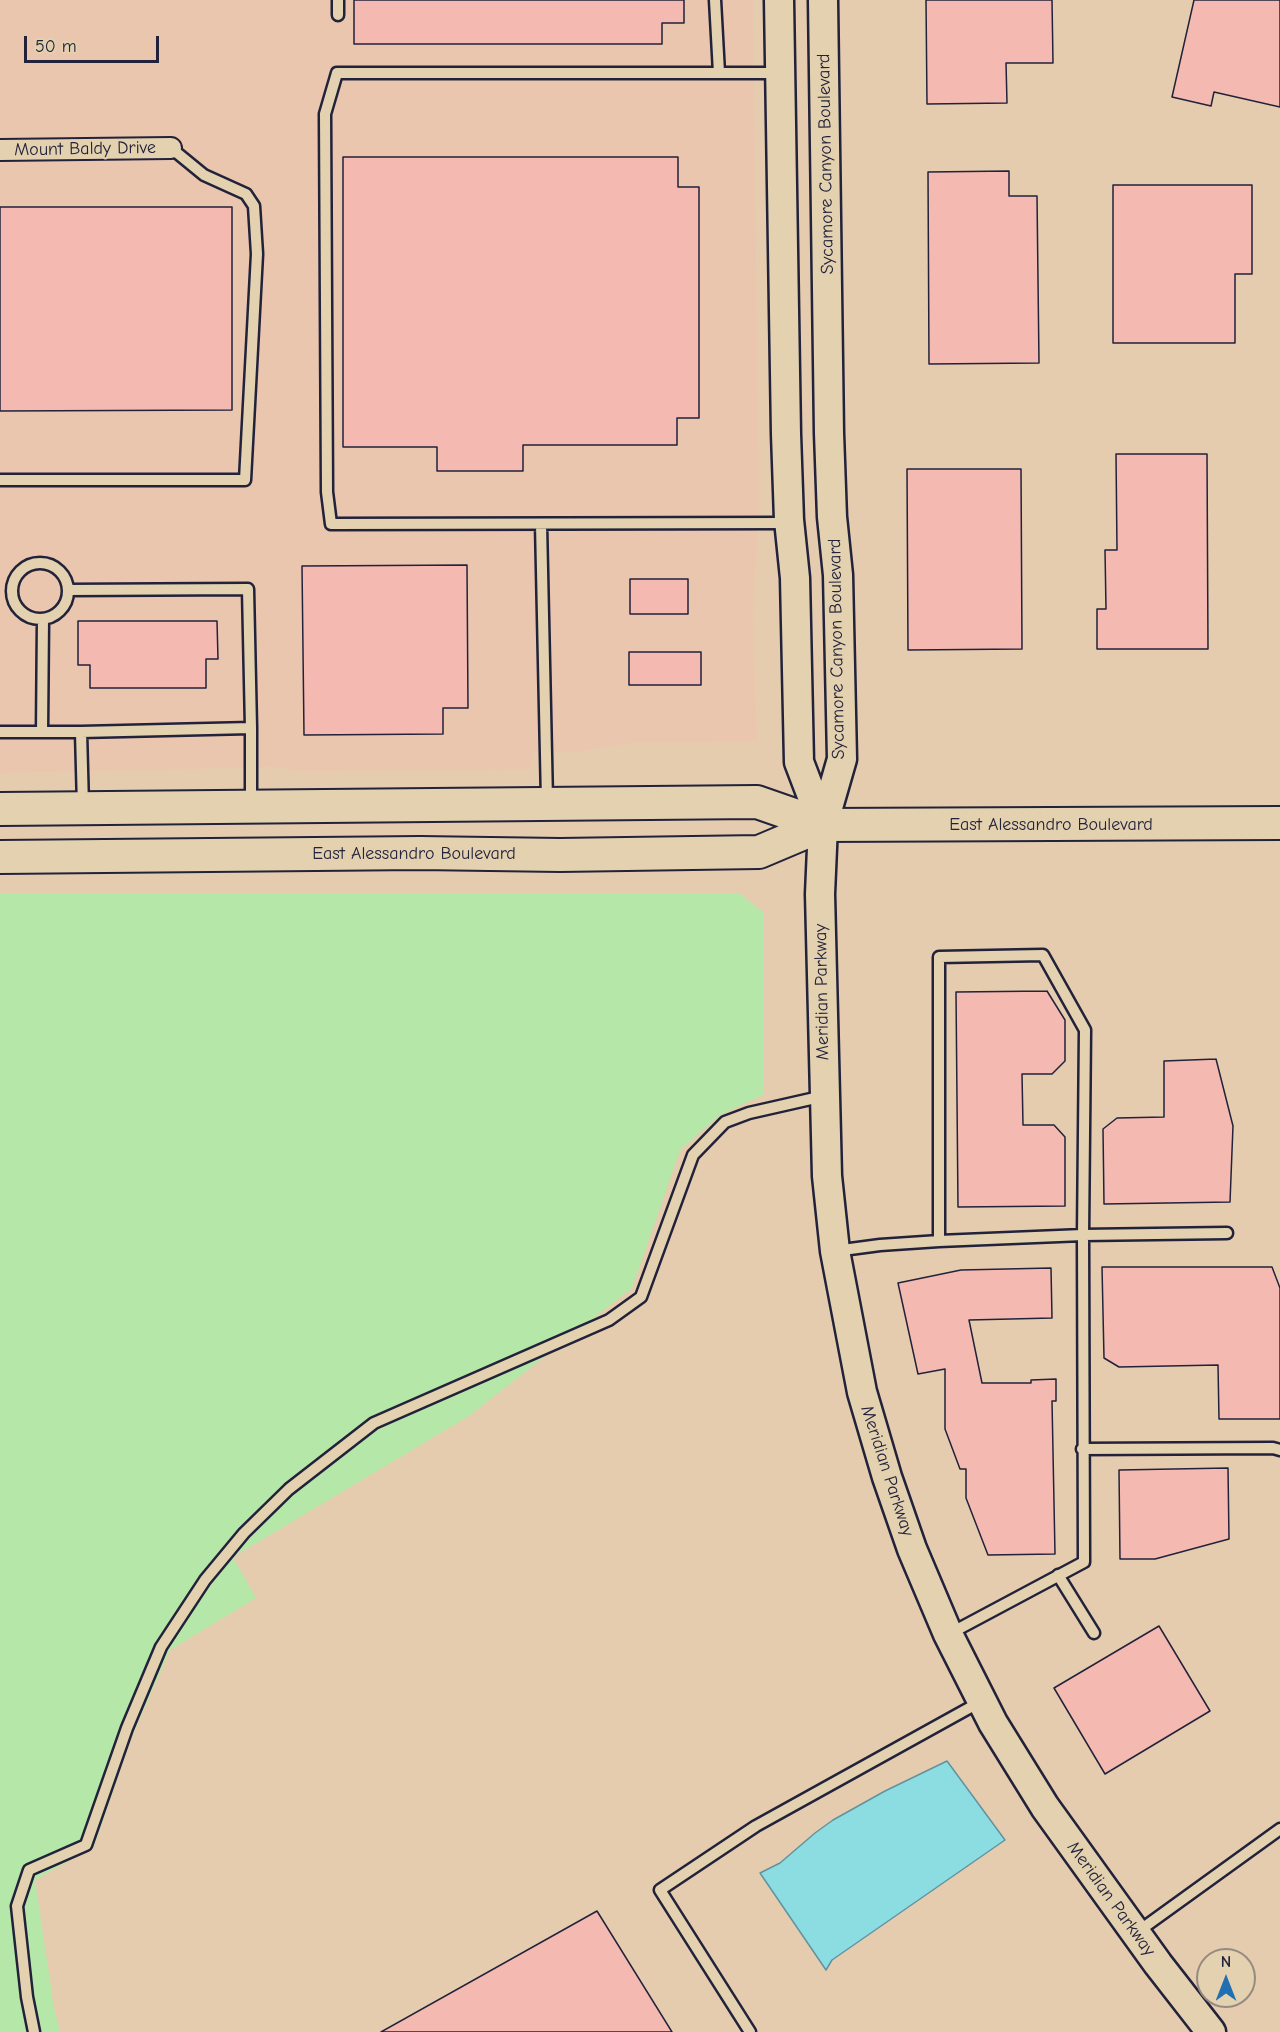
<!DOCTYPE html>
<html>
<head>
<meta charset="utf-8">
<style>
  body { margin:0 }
  #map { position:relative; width:1280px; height:2032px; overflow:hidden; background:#e6ccaf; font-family:"Comic Neue",sans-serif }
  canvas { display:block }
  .north { position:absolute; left:1196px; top:1948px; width:60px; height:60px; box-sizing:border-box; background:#e3d1af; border:2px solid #968b81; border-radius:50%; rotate:0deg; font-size:16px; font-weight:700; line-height:24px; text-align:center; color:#22223b }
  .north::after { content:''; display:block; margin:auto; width:21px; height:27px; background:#1f6fb2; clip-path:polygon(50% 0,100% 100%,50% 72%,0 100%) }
  .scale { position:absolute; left:24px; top:36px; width:135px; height:27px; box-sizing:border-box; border:3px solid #22223b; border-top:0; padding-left:8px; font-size:18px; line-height:21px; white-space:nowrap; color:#22223b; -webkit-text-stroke:4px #e3d1af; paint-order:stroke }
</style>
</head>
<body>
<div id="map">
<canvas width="1280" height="2032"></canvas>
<div class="north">N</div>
<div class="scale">50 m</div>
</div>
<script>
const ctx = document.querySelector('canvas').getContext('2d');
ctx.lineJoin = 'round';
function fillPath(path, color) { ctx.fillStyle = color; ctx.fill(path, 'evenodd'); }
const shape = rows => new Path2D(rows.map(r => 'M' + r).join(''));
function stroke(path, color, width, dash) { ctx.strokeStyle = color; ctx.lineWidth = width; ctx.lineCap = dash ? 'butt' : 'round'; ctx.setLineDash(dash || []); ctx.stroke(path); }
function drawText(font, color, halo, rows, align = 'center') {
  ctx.font = font + ' "Comic Neue",sans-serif'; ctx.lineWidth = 4.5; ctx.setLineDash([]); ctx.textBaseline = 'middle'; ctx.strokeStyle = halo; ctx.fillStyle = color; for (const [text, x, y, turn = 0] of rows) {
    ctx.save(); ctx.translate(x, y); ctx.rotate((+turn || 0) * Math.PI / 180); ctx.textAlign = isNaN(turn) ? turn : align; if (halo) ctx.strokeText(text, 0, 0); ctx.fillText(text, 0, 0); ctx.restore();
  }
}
fillPath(shape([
  [0,0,753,0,759,508,753,615,757,742,632,743,578,752,534,752,530,769,301,771,273,767,0,773]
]), '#eac6af');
fillPath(shape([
  [0,893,739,893,763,912,763,1095,720,1115,680,1150,632,1288,469,1416,233,1557,256,1598,170,1650,131,1739,94,1847,35,1880,54,2008,60,2032,0,2032]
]), '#b5e7a8');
const water = shape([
  [947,1761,1005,1840,832,1960,826,1970,760,1873,780,1863,815,1833,833,1820,885,1791,947,1761]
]);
fillPath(water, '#8cdde2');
stroke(water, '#62929f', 1.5);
const building = shape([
  [354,0,684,0,684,23,662,23,662,44,354,44,354,0],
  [926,0,1052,0,1053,63,1006,63,1007,103,927,104,926,0],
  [1194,0,1280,0,1280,107,1214,92,1211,106,1172,97,1194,0],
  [343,157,678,157,678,187,699,187,699,418,677,418,677,445,523,445,523,471,437,471,437,447,343,447,343,157],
  [1009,171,1009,196,1037,196,1039,363,929,364,928,172,1009,171],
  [1113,185,1252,185,1252,274,1235,274,1235,343,1113,343,1113,185],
  [0,207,232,207,232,410,0,411,0,207],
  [1116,454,1207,454,1208,649,1097,649,1097,609,1106,609,1105,550,1117,550,1116,454],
  [907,469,1021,469,1022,649,908,650,907,469],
  [467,565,468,708,443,708,443,734,304,735,302,566,467,565],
  [630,579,688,579,688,614,630,614,630,579],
  [78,621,217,621,218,659,206,659,206,688,90,688,90,665,78,665,78,621],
  [629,652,701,652,701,685,629,685,629,652],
  [1047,991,1065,1020,1065,1061,1052,1074,1022,1074,1023,1125,1054,1125,1065,1137,1065,1206,958,1207,956,992,1047,991],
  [1216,1059,1233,1126,1230,1202,1104,1204,1103,1129,1117,1118,1164,1117,1164,1061,1216,1059],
  [1102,1267,1272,1267,1280,1288,1280,1419,1219,1419,1218,1365,1119,1367,1104,1358,1102,1267],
  [1051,1268,1052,1318,969,1320,982,1383,1031,1383,1031,1380,1056,1379,1056,1401,1052,1401,1055,1554,988,1555,966,1498,966,1469,960,1469,945,1429,945,1369,918,1374,898,1283,961,1270,1051,1268],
  [1228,1468,1229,1539,1155,1559,1120,1559,1119,1470,1228,1468],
  [1159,1626,1210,1711,1105,1774,1054,1688,1159,1626],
  [597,1911,672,2032,381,2032,597,1911]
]);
fillPath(building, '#f4b9b0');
stroke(building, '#22223b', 1.5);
const lane = shape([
  [338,0,338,15],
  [715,0,719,73],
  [778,73,337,73,325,114,327,492,331,524,787,523],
  [0,480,245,480,257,254,254,206,246,194,204,175,171,148],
  [541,524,547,801],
  '12 591a28 28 0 1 1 56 0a28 28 0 1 1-56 0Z',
  [68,590,248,589,251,728],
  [0,732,81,732,83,806],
  [42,732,43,619],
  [81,732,251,728,251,804],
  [939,1241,939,957,1043,955,1085,1030,1083,1235,1227,1233],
  [835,1251,880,1245,939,1241,1083,1235,1084,1562,949,1634],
  [1082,1449,1273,1448,1280,1450],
  [1058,1575,1094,1633],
  [1136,1933,1280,1829],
  [34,2032,27,1997,17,1906,29,1870,86,1845,127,1728,161,1647,205,1580,244,1533,289,1489,374,1423,609,1320,641,1297,693,1155,725,1122,749,1113,824,1096],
  [750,2032,660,1890,756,1826,980,1702]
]);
const street = shape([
  [0,150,171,148]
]);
const secondary = shape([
  [779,0,786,434,789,520,795,578,799,762,823,825],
  [823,0,829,433,832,517,838,575,842,759,823,825,820,894,827,1176,835,1251,862,1392,887,1477,912,1549,948,1634,993,1723,1045,1807,1158,1964,1211,2032]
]);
const primary = shape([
  [0,809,757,802,823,825,1280,823],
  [0,857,420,853,560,855,759,852,823,825]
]);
stroke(lane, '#22223b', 15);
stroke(street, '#22223b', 24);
stroke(secondary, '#22223b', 33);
stroke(primary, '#22223b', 36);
stroke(lane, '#e3d1af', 10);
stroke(street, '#e3d1af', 20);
stroke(secondary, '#e3d1af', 28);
stroke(primary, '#e3d1af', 32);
drawText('18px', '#22223b', '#e3d1af', [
  ["Mount Baldy Drive",85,149,-1],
  ["Sycamore Canyon Boulevard",826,164,-91],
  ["Sycamore Canyon Boulevard",837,649,-91],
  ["East Alessandro Boulevard",1051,825],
  ["East Alessandro Boulevard",414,854],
  ["Meridian Parkway",822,992,-91],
  ["Meridian Parkway",887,1471,72],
  ["Meridian Parkway",1111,1899,54]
]);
</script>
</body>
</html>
